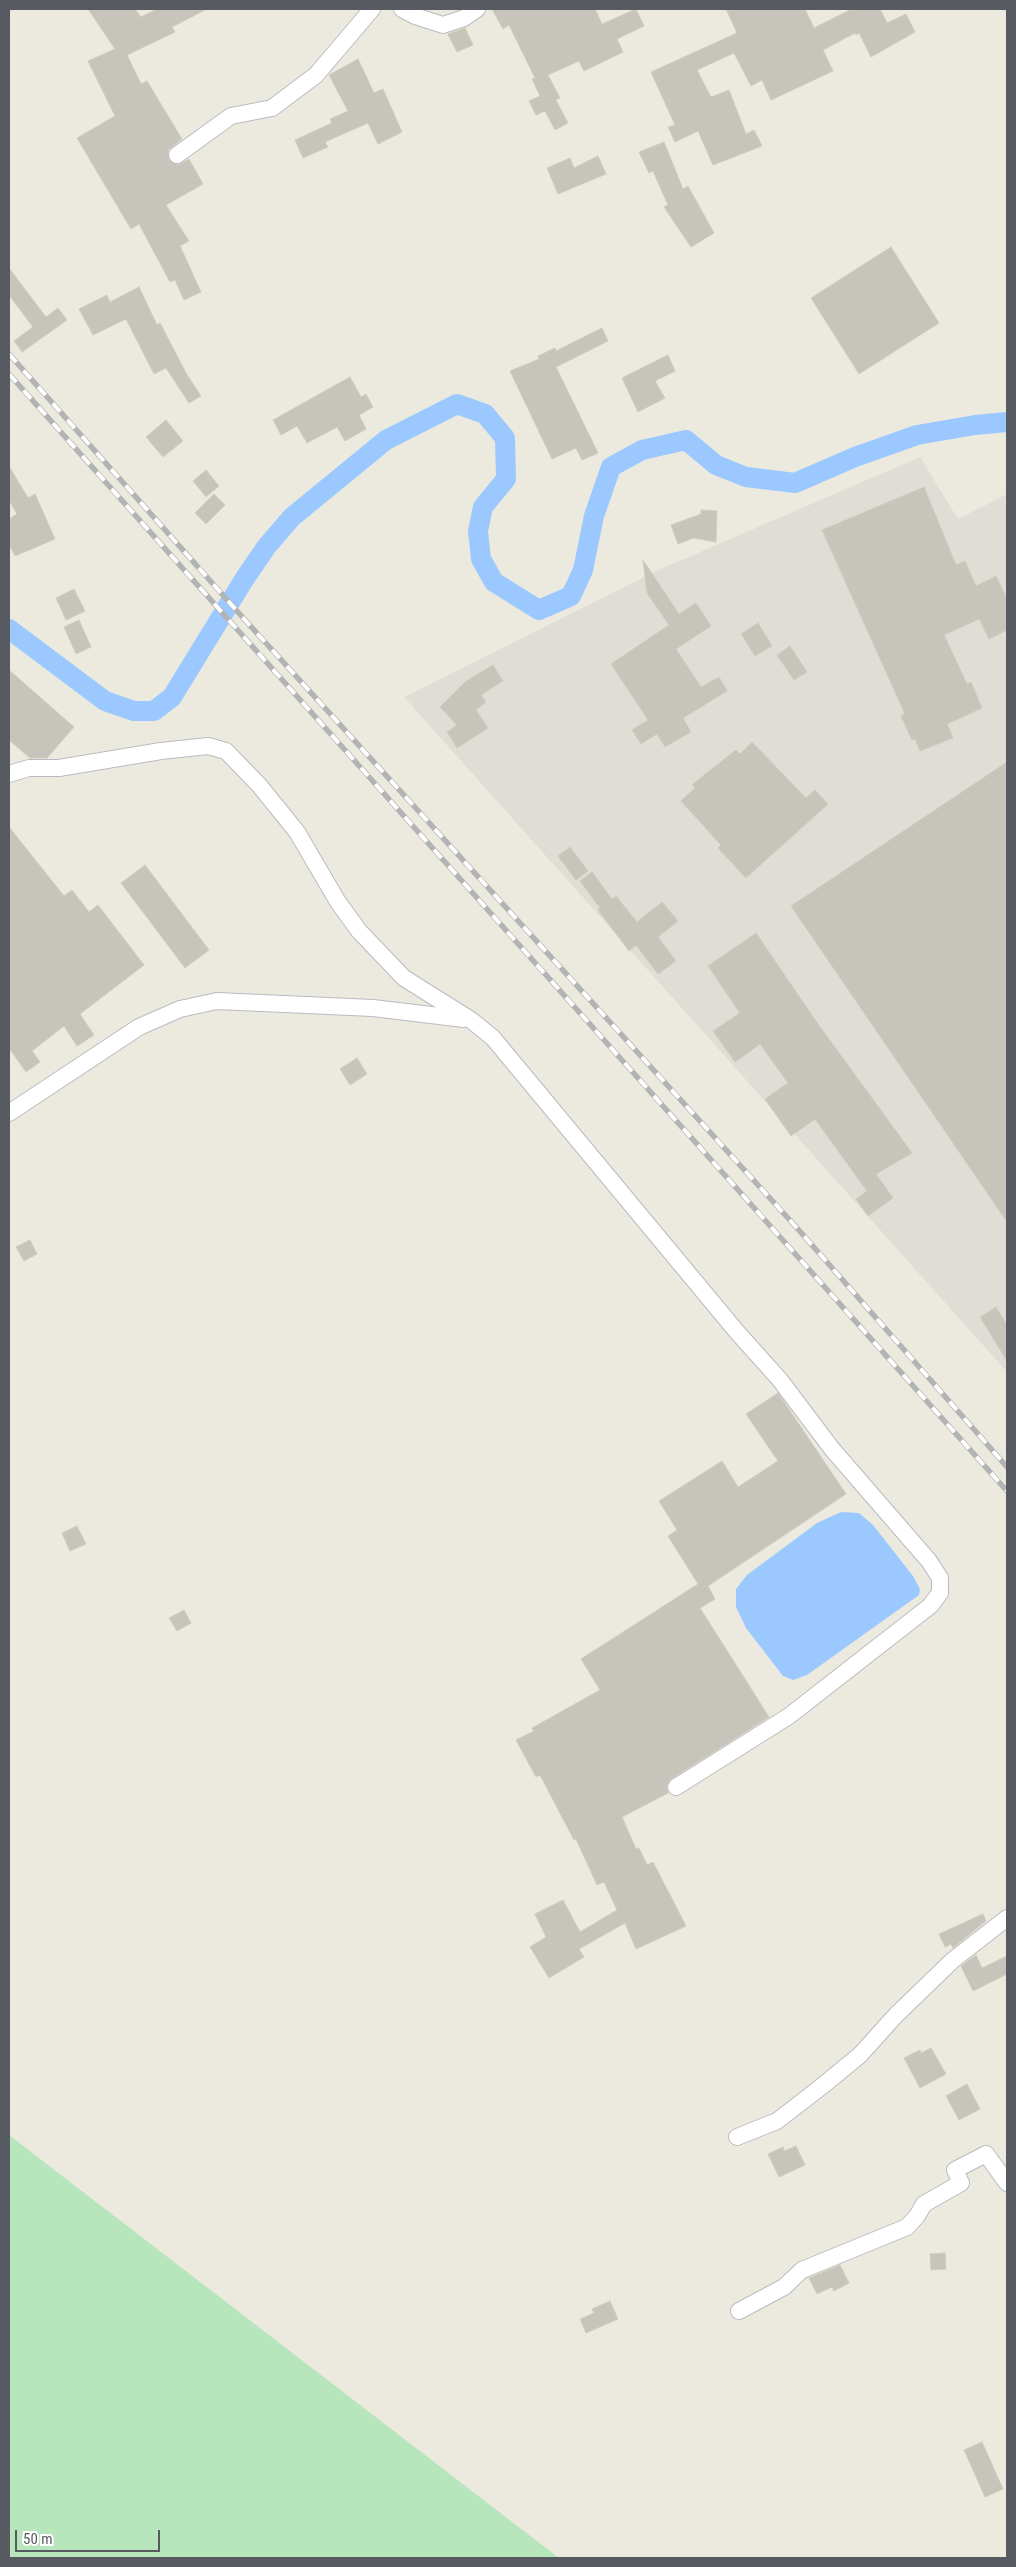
<!DOCTYPE html>
<html>
<head>
<meta charset="utf-8">
<style>
  body { margin:0 }
  #map { position:relative; width:1016px; height:2567px; overflow:hidden; background:#eceade; font-family:"Roboto Condensed",sans-serif }
  canvas { display:block }
  .frame { position:absolute; inset:0; border:10px solid #575a61; pointer-events:none }
  .scale { position:absolute; left:15px; top:2530px; width:145px; height:22px; box-sizing:border-box; border:2px solid #575a61; border-top:0; padding-left:6px; font-size:15px; line-height:18px; white-space:nowrap; color:#575a61; -webkit-text-stroke:4px #fff; paint-order:stroke }
</style>
</head>
<body>
<div id="map">
<canvas width="1016" height="2567"></canvas>
<div class="frame"></div>
<div class="scale">50 m</div>
</div>
<script>
const ctx = document.querySelector('canvas').getContext('2d');
ctx.lineJoin = 'round';
function fillPath(path, color) { ctx.fillStyle = color; ctx.fill(path, 'evenodd'); }
const shape = rows => new Path2D(rows.map(r => 'M' + r).join(''));
function stroke(path, color, width, dash) { ctx.strokeStyle = color; ctx.lineWidth = width; ctx.lineCap = dash ? 'butt' : 'round'; ctx.setLineDash(dash || []); ctx.stroke(path); }
fillPath(shape([
  [920,457,958,519,1007,494,1007,1372,404,697,654,572]
]), '#dfddd6');
fillPath(shape([
  [9,2135,559,2558,9,2558]
]), '#b8e6bc');
fillPath(shape([
  [841,1512,859,1513,873,1525,913,1576,920,1589,919,1595,807,1675,793,1680,783,1676,746,1628,736,1607,736,1589,747,1575,817,1523]
]), '#9bc9ff');
stroke(shape([
  [9,629,105,701,134,711,154,711,172,697,245,578,267,546,292,517,386,440,457,404,485,414,505,438,506,479,483,507,478,531,481,559,494,582,539,610,571,596,583,570,594,516,611,467,642,450,686,440,716,465,746,477,795,483,855,457,917,435,975,425,1007,422]
]), '#9bc9ff', 20);
const building = shape([
  [88,9,135,9,141,17,157,9,207,9,172,27,175,32,127,55,141,84,147,81,182,139,168,150,169,160,178,165,189,159,203,184,166,205,189,241,180,246,201,292,184,300,175,280,170,282,139,224,131,229,77,138,115,116,88,61,115,49,88,9],
  [492,9,595,9,602,24,636,9,644,26,617,39,623,52,584,71,579,61,548,75,560,98,556,100,568,123,555,130,545,111,536,115,529,101,540,96,532,79,535,78,509,25,503,29,492,9],
  [726,9,805,9,814,28,852,9,880,9,887,23,906,14,915,32,871,57,859,33,856,35,855,33,823,50,833,71,771,100,762,80,751,86,734,53,697,70,711,97,729,90,746,134,754,130,762,146,713,165,698,131,675,142,668,127,675,125,651,72,737,33,726,9],
  [465,28,473,45,457,52,448,34,465,28],
  [358,59,374,93,383,89,402,132,378,144,368,123,325,142,328,147,303,158,295,140,332,123,330,119,348,111,329,75,358,59],
  [664,142,683,189,688,186,714,233,691,247,664,207,668,205,653,171,649,173,639,152,664,142],
  [598,156,606,174,558,194,547,168,570,158,574,168,598,156],
  [891,247,939,323,859,374,811,298,891,247],
  [9,268,46,317,58,308,67,320,22,352,14,341,33,327,9,295,9,268],
  [139,287,157,325,160,323,186,373,201,396,189,403,166,368,154,374,126,319,93,335,79,309,107,295,110,302,139,287],
  [602,328,608,341,556,367,598,453,582,460,576,448,552,459,510,371,539,359,538,356,555,348,556,351,602,328],
  [668,355,675,371,655,381,665,398,638,412,622,378,668,355],
  [350,377,361,397,366,394,373,407,359,415,366,429,345,441,337,427,307,443,297,426,281,435,273,420,350,377],
  [166,420,183,441,163,457,146,437,166,420],
  [9,466,28,498,35,494,55,539,15,556,9,544,9,519,17,514,9,500,9,466],
  [206,470,219,486,206,497,193,481,206,470],
  [924,487,956,565,965,561,976,586,996,576,1007,599,1007,630,989,639,979,619,944,635,967,684,971,682,982,708,947,724,953,738,920,751,915,739,912,740,901,716,905,714,822,530,924,487],
  [214,494,225,505,206,524,195,513,214,494],
  [701,510,717,511,716,542,693,538,678,544,671,525,701,514,701,510],
  [643,560,679,614,696,603,711,626,676,649,701,687,719,677,727,691,683,718,691,732,665,747,657,734,641,744,632,730,648,720,611,664,669,625,647,593,643,560],
  [74,589,85,611,66,620,56,598,74,589],
  [79,620,91,647,76,654,64,627,79,620],
  [758,623,772,646,755,656,741,634,758,623],
  [790,646,807,672,794,680,777,655,790,646],
  [493,665,503,681,481,695,486,702,476,710,488,728,457,748,447,732,457,725,440,707,466,681,493,665],
  [9,670,74,727,47,758,30,758,9,740,9,670],
  [752,742,806,798,815,790,828,804,746,878,718,848,721,845,681,801,695,788,692,785,704,775,736,750,740,754,752,742],
  [1007,762,1007,1222,791,906,1007,762],
  [9,827,64,896,72,890,89,912,98,905,144,965,80,1014,94,1035,77,1046,64,1026,32,1051,40,1062,26,1072,9,1048,9,827],
  [570,847,588,871,576,880,558,856,570,847],
  [145,865,209,950,185,968,121,883,145,865],
  [592,872,612,899,616,896,637,922,662,902,678,921,658,937,676,961,658,974,636,945,629,951,598,910,600,908,580,881,592,872],
  [756,933,818,1024,912,1153,876,1174,893,1198,868,1216,856,1199,867,1191,815,1119,791,1136,765,1099,788,1083,760,1044,735,1062,713,1031,740,1013,708,966,756,933],
  [357,1058,367,1074,350,1085,340,1069,357,1058],
  [30,1240,37,1254,24,1261,16,1247,30,1240],
  [996,1307,1007,1325,1007,1361,980,1317,996,1307],
  [778,1393,846,1494,708,1586,715,1599,700,1608,769,1717,671,1779,666,1786,668,1793,622,1817,636,1849,639,1848,647,1865,653,1862,686,1926,636,1949,625,1923,579,1949,584,1957,549,1978,530,1947,546,1937,535,1914,563,1900,580,1932,617,1910,604,1882,597,1885,576,1839,574,1840,540,1775,536,1777,516,1740,534,1731,532,1728,600,1690,581,1659,698,1584,668,1536,677,1530,659,1501,722,1461,738,1487,778,1461,746,1414,778,1393],
  [77,1526,86,1544,70,1551,62,1533,77,1526],
  [184,1610,191,1623,177,1631,169,1618,184,1610],
  [983,1914,986,1921,953,1948,951,1944,945,1947,939,1934,983,1914],
  [976,1955,982,1968,1007,1956,1007,1974,973,1991,961,1966,976,1955],
  [931,2048,946,2074,920,2088,904,2058,920,2050,921,2053,931,2048],
  [967,2084,980,2109,959,2120,946,2096,967,2084],
  [796,2146,805,2165,779,2177,768,2154,783,2147,784,2151,796,2146],
  [945,2253,946,2269,931,2270,930,2254,945,2253],
  [840,2265,849,2283,834,2291,832,2287,817,2294,809,2278,840,2265],
  [610,2301,618,2319,586,2333,580,2319,594,2313,592,2309,610,2301],
  [982,2442,1003,2489,985,2497,964,2450,982,2442]
]);
fillPath(building, '#c7c4bb');
stroke(building, '#d1ccbc', 1);
const street = shape([
  [402,9,415,16,443,25,464,18,477,9],
  [177,155,231,116,272,108,316,75,372,9],
  [9,774,29,768,59,768,161,751,208,746,226,751,259,785,297,832,338,902,359,931,404,978,471,1020,493,1038,737,1332,780,1380,832,1449,929,1561,940,1578,940,1593,930,1606,789,1716,676,1787],
  [9,1113,139,1027,180,1009,217,1001,373,1008,464,1019],
  [737,2137,777,2121,821,2087,860,2055,896,2015,953,1960,1007,1918],
  [739,2311,784,2287,802,2270,907,2227,917,2216,924,2204,961,2183,955,2170,986,2154,1007,2183]
]);
stroke(street, '#b9bbc2', 18);
stroke(street, '#fff', 16);
const rail = shape([
  [9,354,245,620,797,1228,1007,1467],
  [9,374,1007,1491]
]);
stroke(rail, '#b2b3b4', 5.5);
stroke(rail, '#fff', 4, [11]);
</script>
</body>
</html>
